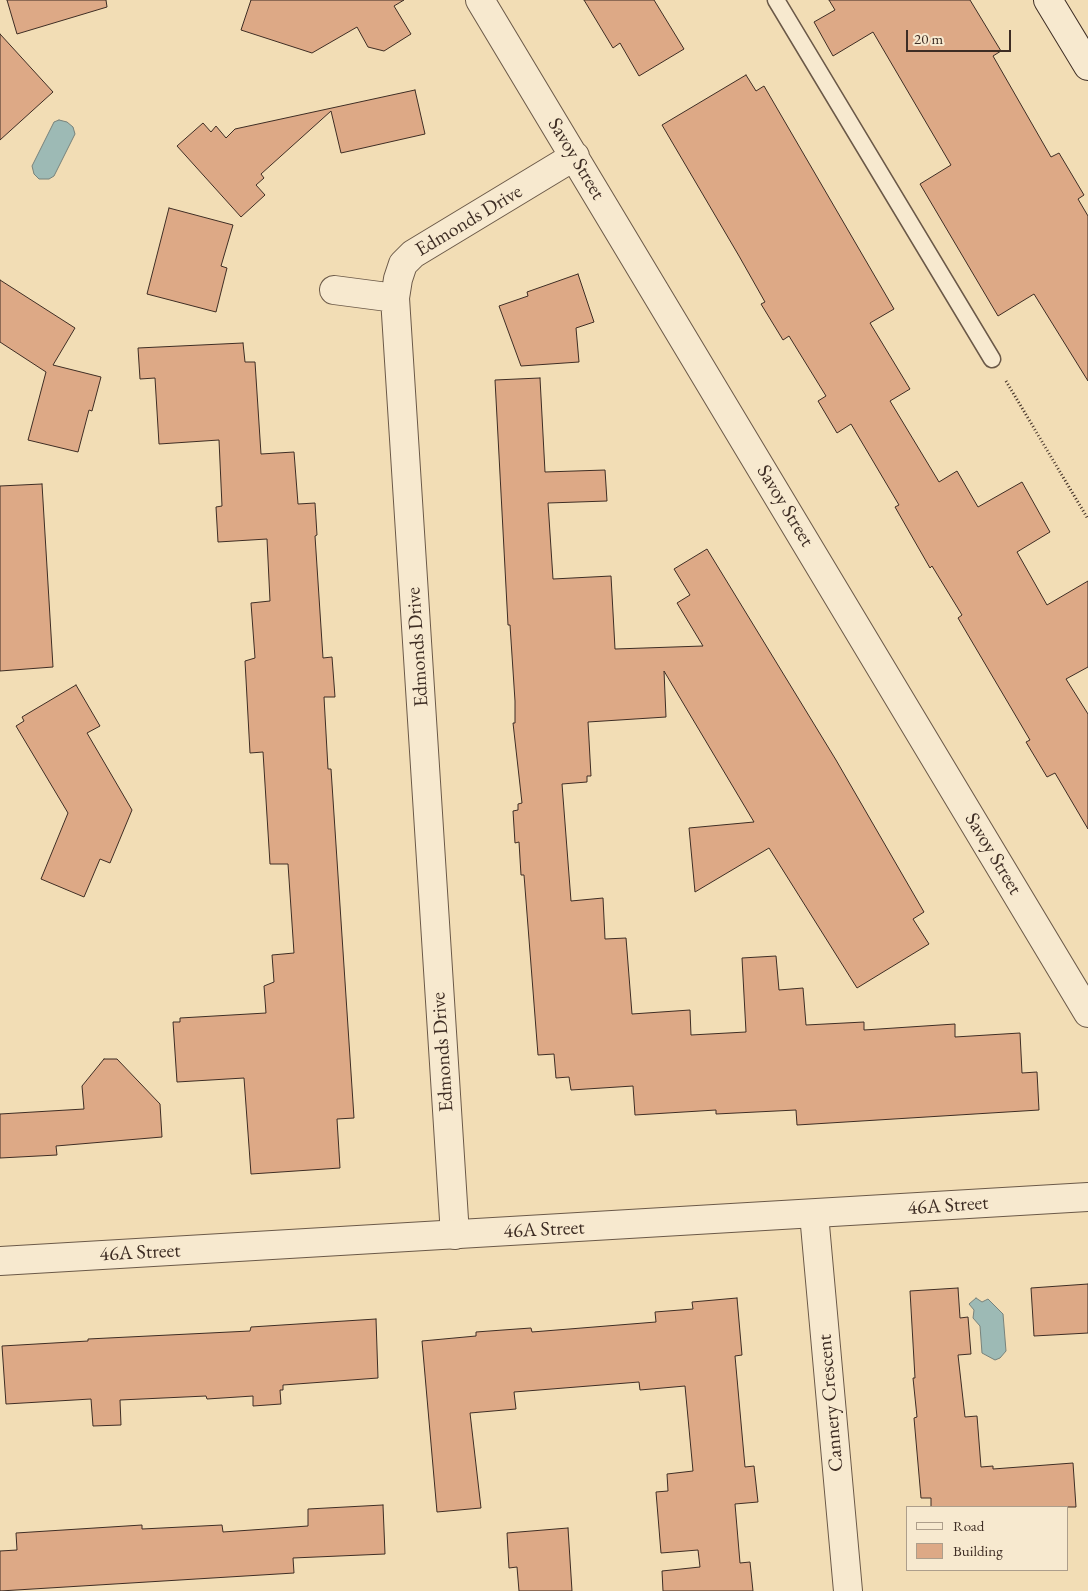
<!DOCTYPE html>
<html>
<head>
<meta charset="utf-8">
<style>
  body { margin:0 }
  #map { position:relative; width:1088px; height:1591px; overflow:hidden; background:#f2ddb5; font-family:"EB Garamond",serif }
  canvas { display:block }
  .legend { position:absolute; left:906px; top:1506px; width:162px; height:65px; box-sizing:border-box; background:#f7e9cf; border:1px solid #ad9e8b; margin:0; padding:6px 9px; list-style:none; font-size:15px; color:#3e2d24 }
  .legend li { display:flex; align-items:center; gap:10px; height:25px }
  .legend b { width:25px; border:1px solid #ad9e8b }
  .scale { position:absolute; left:906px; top:30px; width:105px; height:22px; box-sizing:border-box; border:2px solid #3e2d24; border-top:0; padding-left:6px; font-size:15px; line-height:18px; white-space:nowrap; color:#3e2d24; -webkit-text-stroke:4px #f7e9cf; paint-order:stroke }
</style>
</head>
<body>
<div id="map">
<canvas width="1088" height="1591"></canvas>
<ul class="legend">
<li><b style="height:6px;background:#f7e9cf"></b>Road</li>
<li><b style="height:14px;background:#dda986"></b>Building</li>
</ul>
<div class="scale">20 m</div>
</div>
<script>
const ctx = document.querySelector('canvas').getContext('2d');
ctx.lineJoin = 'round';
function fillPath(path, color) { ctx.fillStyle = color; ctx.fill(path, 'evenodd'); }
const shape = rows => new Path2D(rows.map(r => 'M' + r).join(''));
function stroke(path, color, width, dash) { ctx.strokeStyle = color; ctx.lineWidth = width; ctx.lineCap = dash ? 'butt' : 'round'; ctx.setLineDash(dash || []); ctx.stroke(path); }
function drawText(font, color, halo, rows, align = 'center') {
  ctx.font = font + ' "EB Garamond",serif'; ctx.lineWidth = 5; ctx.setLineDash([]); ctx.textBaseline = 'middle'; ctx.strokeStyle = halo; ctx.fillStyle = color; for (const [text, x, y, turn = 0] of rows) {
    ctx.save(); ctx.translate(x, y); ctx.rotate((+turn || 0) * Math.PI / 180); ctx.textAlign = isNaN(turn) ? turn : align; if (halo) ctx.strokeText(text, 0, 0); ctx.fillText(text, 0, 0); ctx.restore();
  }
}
const water = shape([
  [59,120,67,122,73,127,75,134,54,176,49,179,39,179,34,174,32,166,54,122,59,120],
  [976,1298,982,1302,988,1299,1003,1314,1006,1351,1000,1358,995,1360,982,1353,980,1326,973,1318,974,1310,969,1304,976,1298]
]);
fillPath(water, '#9dbab5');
stroke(water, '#77827b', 1);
const building = shape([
  [7,0,106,0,107,7,17,34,7,0],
  [251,0,404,0,394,6,411,34,384,51,368,47,357,27,312,53,241,30,251,0],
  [584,0,654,0,684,49,639,76,620,43,613,48,584,0],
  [829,0,970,0,1001,51,993,56,1051,157,1059,153,1084,195,1078,199,1088,216,1088,381,1034,294,998,316,920,184,951,165,873,32,833,56,814,22,835,10,829,0],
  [0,34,53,92,0,140,0,34],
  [746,75,756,91,764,86,894,309,870,323,910,389,890,401,939,482,957,471,978,507,1022,482,1050,532,1017,552,1047,605,1088,581,1088,667,1066,679,1088,714,1088,829,1055,773,1047,777,1026,742,1030,740,958,618,962,615,932,566,930,568,895,507,899,505,851,424,837,433,818,401,826,396,789,336,783,340,761,304,765,302,739,256,662,125,746,75],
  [415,90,425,134,341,153,331,111,261,174,264,178,256,185,265,195,241,217,177,146,203,123,211,132,216,126,226,138,235,129,415,90],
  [169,208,233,225,221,266,227,268,216,312,147,294,169,208],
  [578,274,594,322,576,328,579,362,521,366,499,306,528,296,527,292,578,274],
  [0,280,75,328,53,365,101,377,92,411,89,410,78,452,28,440,46,372,0,342,0,280],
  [243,343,245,362,255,362,261,454,294,452,298,504,315,503,317,535,315,536,323,658,332,657,335,697,324,697,328,769,331,769,354,1118,337,1119,340,1168,251,1174,244,1078,177,1082,173,1022,180,1022,180,1018,266,1013,264,986,274,982,272,955,294,953,288,864,270,864,263,752,250,753,245,661,255,658,251,603,270,601,267,539,218,542,216,507,222,506,219,440,159,444,155,378,140,379,138,348,243,343],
  [540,378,545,472,605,470,607,501,548,503,553,579,611,576,615,649,703,646,677,603,690,595,674,569,707,549,836,760,924,912,913,919,929,944,857,988,769,848,695,892,689,828,754,822,664,671,666,717,588,722,591,776,587,776,587,782,562,784,571,901,603,898,605,939,626,938,632,1014,690,1010,691,1035,746,1032,742,958,776,956,779,990,803,988,806,1025,864,1022,864,1030,955,1024,955,1037,1020,1033,1022,1073,1037,1072,1039,1110,797,1125,796,1110,716,1114,716,1110,635,1115,633,1086,571,1090,569,1077,556,1078,554,1054,538,1055,524,875,521,875,519,842,515,843,513,811,518,810,518,804,522,803,513,723,515,723,515,701,510,625,508,625,495,380,540,378],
  [42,484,53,667,0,671,0,486,42,484],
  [76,685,100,726,87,733,132,810,110,863,100,859,84,897,41,879,68,813,16,726,24,721,22,717,76,685],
  [104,1059,117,1059,160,1104,162,1137,56,1146,57,1155,0,1158,0,1114,84,1109,82,1086,104,1059],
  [1088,1284,1088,1333,1034,1336,1031,1288,1088,1284],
  [958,1288,960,1318,968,1317,971,1354,958,1355,965,1417,977,1416,981,1467,993,1466,993,1469,1073,1463,1076,1507,931,1507,931,1498,921,1498,914,1418,917,1417,913,1378,915,1378,910,1291,958,1288],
  [737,1298,742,1355,735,1356,745,1467,754,1466,758,1502,735,1504,740,1563,750,1562,753,1591,663,1591,662,1571,700,1567,698,1550,661,1553,656,1492,668,1491,667,1474,693,1471,685,1386,640,1390,639,1382,514,1392,516,1409,470,1413,481,1508,437,1512,422,1341,476,1336,476,1332,503,1330,531,1328,532,1332,656,1322,655,1312,693,1309,692,1302,737,1298],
  [376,1319,378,1378,283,1385,283,1390,280,1390,281,1404,253,1406,253,1396,207,1399,206,1396,120,1400,121,1425,93,1426,91,1399,6,1404,2,1346,88,1341,88,1339,250,1331,251,1327,376,1319],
  [383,1505,385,1554,293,1558,294,1573,0,1591,0,1551,17,1550,16,1533,142,1525,142,1529,222,1525,223,1532,308,1526,308,1509,383,1505],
  [568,1528,572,1591,519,1591,517,1567,509,1568,507,1533,568,1528]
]);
fillPath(building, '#dda986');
stroke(building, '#3e2d24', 1);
const service = shape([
  [776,0,992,359]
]);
const minor = shape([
  [480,0,1088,1013],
  [334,290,395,298],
  [814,1214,848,1591],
  [455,1235,395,298,398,279,403,264,413,254,575,156]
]);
const tertiary = shape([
  [0,1261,1088,1197]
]);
const secondary = shape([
  [1048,0,1088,66]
]);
stroke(service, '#6b5948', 19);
stroke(minor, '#6b5948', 30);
stroke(tertiary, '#6b5948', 30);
stroke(secondary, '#3e2d24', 30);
stroke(shape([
  [1006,381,1088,519]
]), '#3e2d24', 3, [1, 2.5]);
stroke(service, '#f7e9cf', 16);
stroke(minor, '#f7e9cf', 28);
stroke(tertiary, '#f7e9cf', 28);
stroke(secondary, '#f7e9cf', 28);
drawText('20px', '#3e2d24', '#f7e9cf', [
  ["Savoy Street",576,159,59],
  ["Edmonds Drive",469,221,-31],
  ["Savoy Street",785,506,59],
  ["Edmonds Drive",418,647,-94],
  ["Savoy Street",993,854,59],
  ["Edmonds Drive",443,1052,-94],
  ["46A Street",948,1206,-4],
  ["46A Street",544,1230,-3],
  ["46A Street",140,1253,-3],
  ["Cannery Crescent",831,1403,-95]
]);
</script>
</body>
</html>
